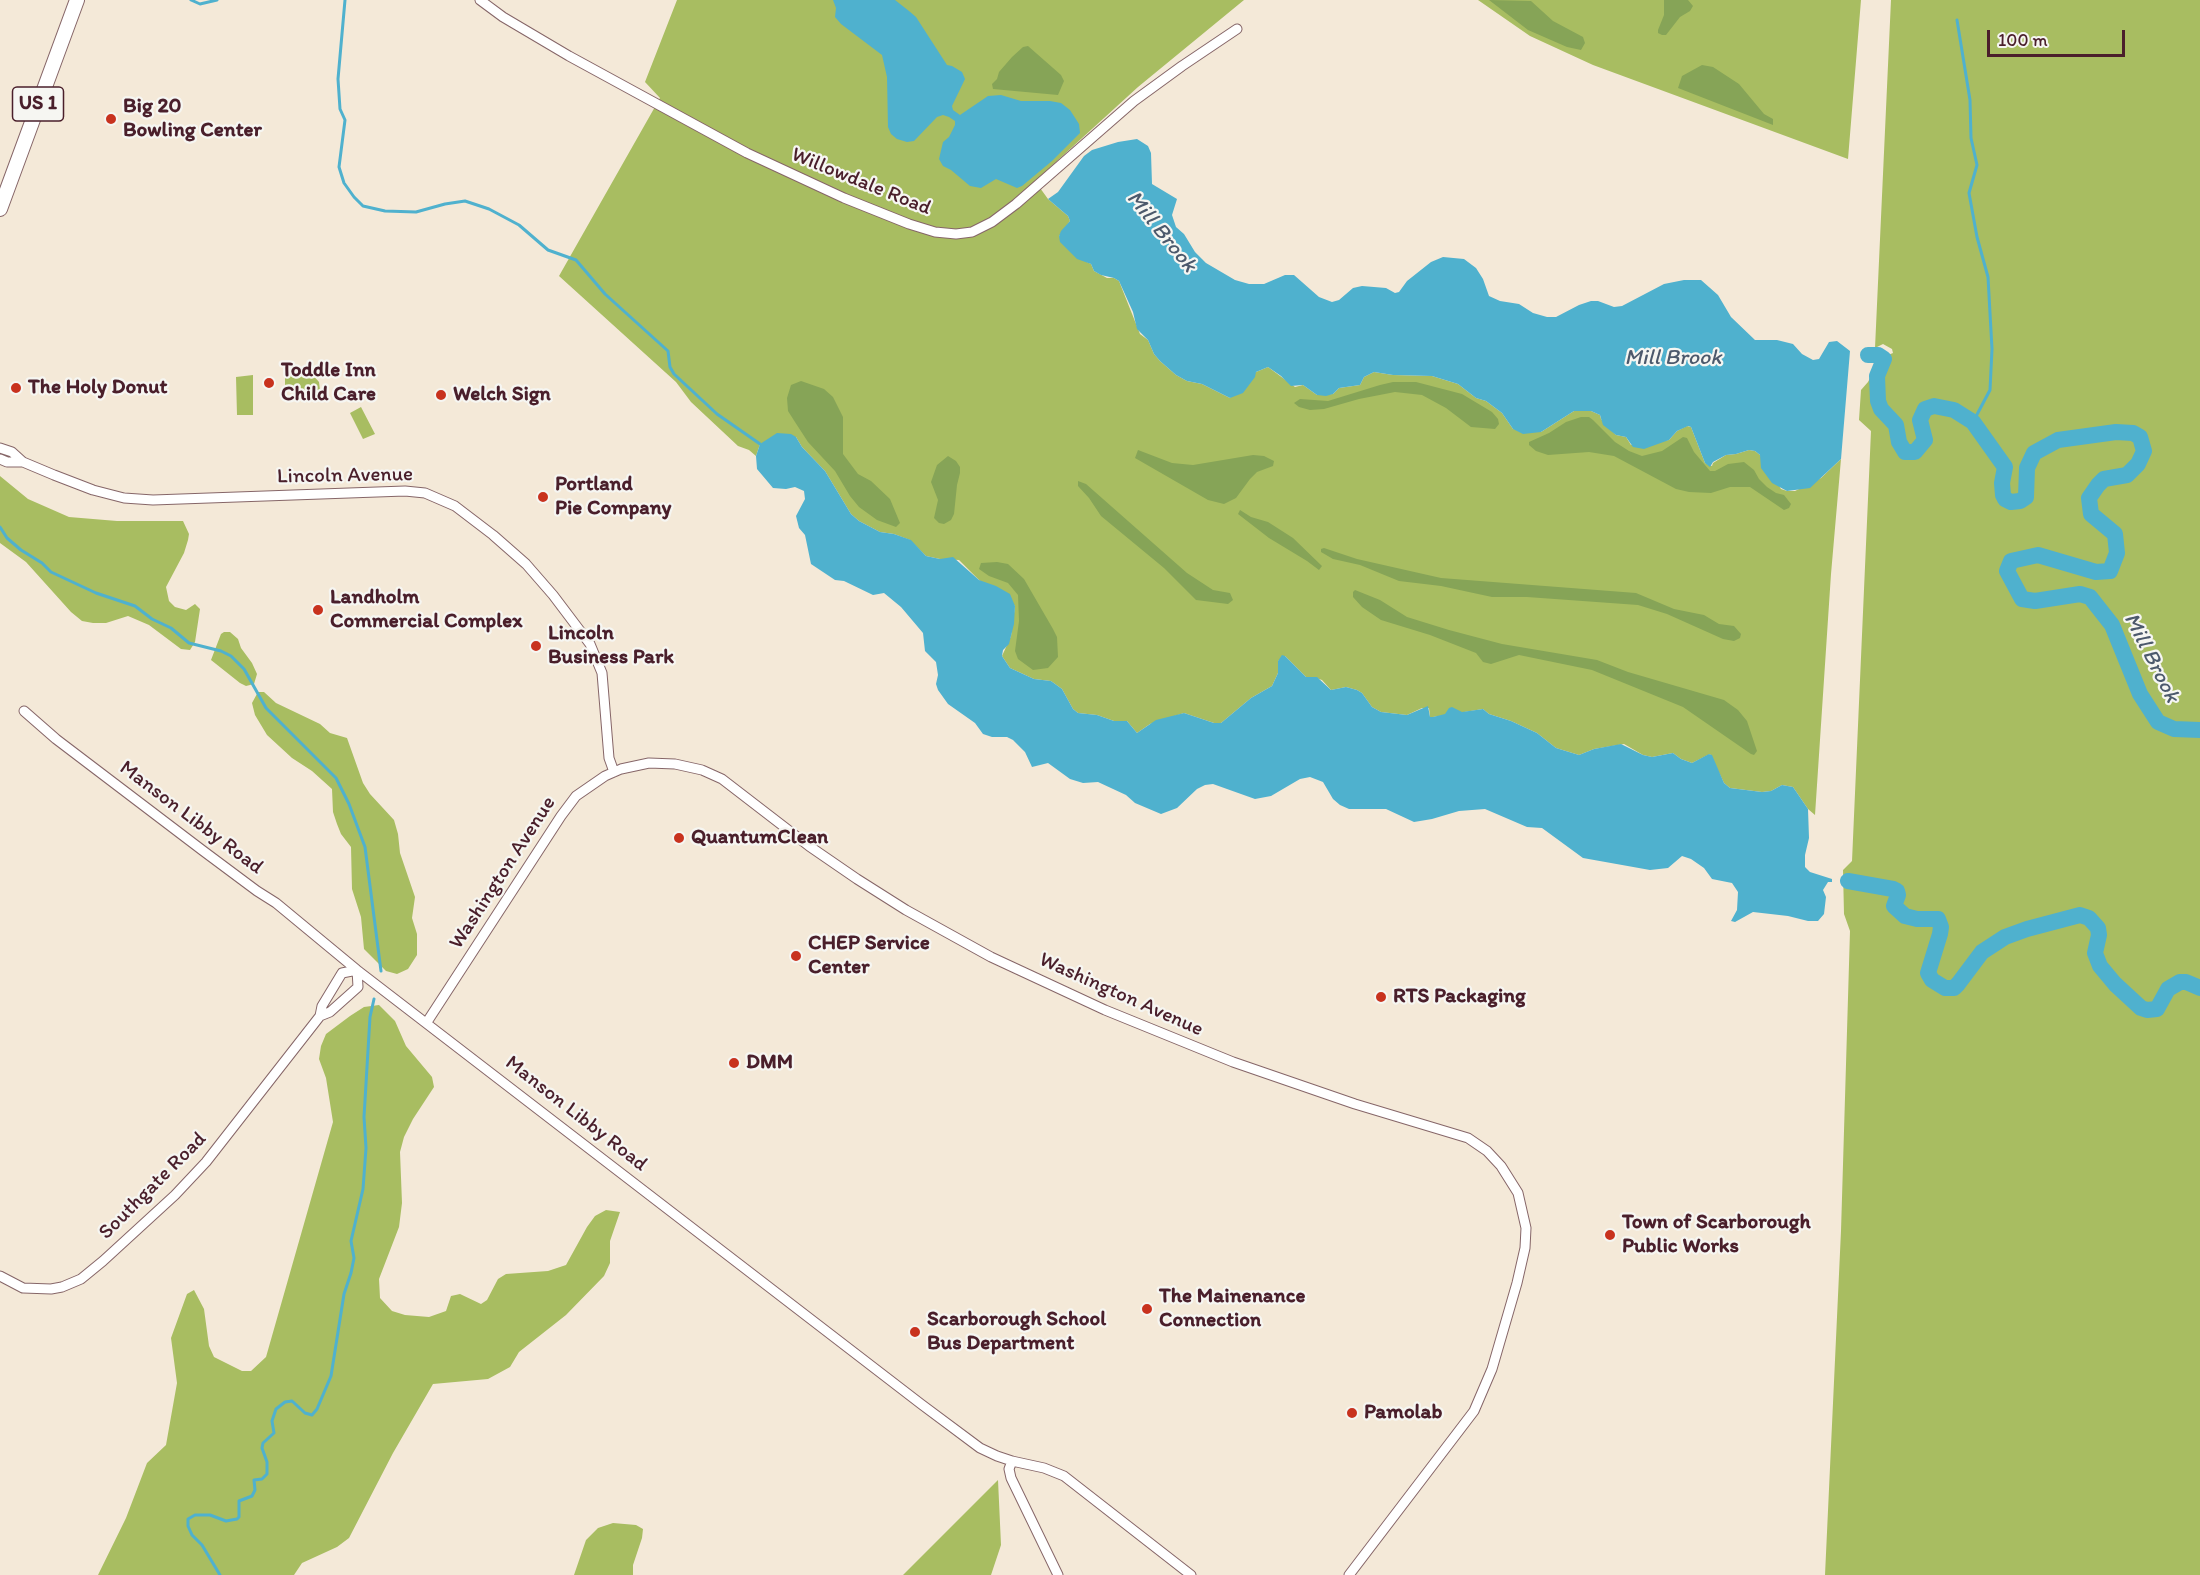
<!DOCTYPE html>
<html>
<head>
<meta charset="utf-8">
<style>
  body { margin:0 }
  #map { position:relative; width:2200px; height:1575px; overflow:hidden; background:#f4e9d8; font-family:Itim,sans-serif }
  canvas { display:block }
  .scale { position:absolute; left:1987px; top:30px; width:138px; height:27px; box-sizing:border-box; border:3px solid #4a1f2b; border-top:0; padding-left:8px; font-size:18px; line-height:21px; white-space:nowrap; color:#4a1f2b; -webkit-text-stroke:4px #f6f6f2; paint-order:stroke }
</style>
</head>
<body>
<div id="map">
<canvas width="2200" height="1575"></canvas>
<div class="scale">100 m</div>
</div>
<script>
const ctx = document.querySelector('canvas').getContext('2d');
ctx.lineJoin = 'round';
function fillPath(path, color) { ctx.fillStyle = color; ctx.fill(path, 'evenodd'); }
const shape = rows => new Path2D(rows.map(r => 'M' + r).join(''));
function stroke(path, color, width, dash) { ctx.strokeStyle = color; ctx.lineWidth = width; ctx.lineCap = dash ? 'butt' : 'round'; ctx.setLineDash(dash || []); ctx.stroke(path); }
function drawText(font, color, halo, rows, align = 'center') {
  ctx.font = font + ' Itim,sans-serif'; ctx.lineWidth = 4.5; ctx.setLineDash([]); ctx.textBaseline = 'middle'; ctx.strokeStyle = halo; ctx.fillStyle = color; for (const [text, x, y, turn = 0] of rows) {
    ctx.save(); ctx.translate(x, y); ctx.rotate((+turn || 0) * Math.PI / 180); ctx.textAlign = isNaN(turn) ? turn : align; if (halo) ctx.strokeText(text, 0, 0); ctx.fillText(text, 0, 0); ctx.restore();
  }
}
fillPath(shape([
  [677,0,1244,0,1138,87,1035,181,1048,199,1068,216,1070,221,1059,236,1083,260,1091,264,1094,271,1107,278,1114,278,1119,281,1140,334,1148,340,1154,354,1160,361,1176,375,1187,381,1202,384,1230,398,1256,372,1268,367,1295,387,1303,385,1317,395,1333,394,1339,388,1360,385,1364,377,1374,372,1393,375,1432,376,1458,384,1476,398,1486,401,1502,413,1513,429,1541,432,1574,411,1591,411,1600,415,1601,419,1616,435,1626,437,1631,445,1669,440,1677,431,1687,426,1691,427,1705,463,1712,466,1713,463,1726,455,1736,454,1749,450,1755,451,1760,455,1781,489,1787,491,1795,491,1821,478,1841,459,1831,574,1815,815,1808,809,1793,787,1782,785,1771,791,1762,792,1730,788,1724,783,1710,754,1692,763,1681,759,1673,753,1652,757,1643,755,1624,744,1594,749,1579,755,1556,748,1537,733,1511,721,1489,714,1483,709,1433,717,1430,717,1429,708,1422,708,1407,715,1381,712,1372,707,1362,693,1357,690,1346,687,1331,690,1322,680,1313,677,1306,677,1285,656,1278,661,1278,673,1272,686,1251,698,1221,723,1214,723,1184,713,1150,724,1137,733,1127,721,1114,721,1097,715,1078,713,1073,709,1062,689,1051,681,1034,679,1010,668,1002,656,1011,636,1015,606,979,580,959,560,940,559,926,556,910,540,894,534,880,532,859,521,851,514,825,471,802,447,796,437,760,444,756,456,749,450,738,446,691,402,676,382,559,276,660,98,645,82],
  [1478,0,1861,0,1848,159,1593,65,1530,36],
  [1891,0,2200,0,2200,1575,1825,1575,1841,1231,1850,931,1844,914,1843,870,1852,861,1871,431,1859,420,1861,390,1868,382,1875,368,1883,364,1888,355,1893,353,1892,349,1883,344,1875,348],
  [285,373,311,373,319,382,320,390,285,390],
  [253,375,253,415,237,415,236,377],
  [361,407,375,434,363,439,350,413],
  [0,476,28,499,69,517,117,521,183,521,189,534,188,540,184,553,166,587,169,601,175,607,186,610,195,604,200,609,195,642,190,650,181,649,149,625,128,616,106,623,93,623,82,621,71,612,26,562,0,543],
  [224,632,230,632,238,639,241,648,252,663,257,674,254,684,246,686,240,683,211,660,221,634],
  [258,692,264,692,276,703,320,724,330,733,347,738,363,783,370,794,394,820,398,834,400,853,415,897,412,918,417,934,417,955,408,969,397,974,386,971,364,949,361,917,352,889,351,847,341,834,337,824,333,812,332,789,312,771,292,758,267,735,255,715,252,703],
  [379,1005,395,1021,406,1046,432,1077,434,1087,413,1119,404,1137,400,1152,402,1203,399,1227,379,1279,380,1298,392,1311,405,1315,429,1317,446,1311,451,1296,460,1294,481,1304,487,1300,498,1279,506,1274,548,1271,566,1265,587,1227,595,1216,606,1210,620,1212,610,1241,610,1263,604,1276,566,1315,519,1352,510,1367,488,1379,433,1384,393,1453,349,1538,337,1547,302,1563,294,1575,98,1575,126,1518,147,1463,166,1445,177,1383,171,1338,187,1294,194,1290,204,1309,209,1346,214,1357,242,1371,251,1371,266,1357,333,1122,326,1078,319,1059,321,1046,326,1034,350,1016,364,1007],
  [998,1480,1001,1545,991,1575,903,1575],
  [613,1523,636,1525,643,1529,642,1538,633,1565,633,1575,574,1575,586,1540,598,1528]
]), '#a8bd61');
fillPath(shape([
  [1489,0,1531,1,1553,21,1583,37,1585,43,1581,50,1567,47,1528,30],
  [1664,0,1688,0,1693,6,1690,11,1680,17,1666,35,1662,35,1658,33,1658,30,1664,15],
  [1028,46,1061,75,1064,81,1058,95,993,89,992,84,997,79,999,72,1012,57,1023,47],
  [1702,65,1713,67,1739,84,1764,114,1773,119,1773,125,1678,88,1682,76],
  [801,381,824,389,833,397,843,417,843,454,858,474,871,481,890,499,900,523,896,527,877,520,859,507,850,496,835,471,808,442,795,422,788,411,787,398,791,385],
  [1393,382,1416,382,1462,394,1492,412,1498,419,1499,424,1495,429,1471,427,1446,408,1422,395,1395,392,1359,399,1324,409,1310,410,1299,407,1294,403,1300,399,1328,401,1380,385],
  [1581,417,1589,417,1593,420,1615,442,1629,451,1642,456,1662,451,1683,437,1687,438,1694,452,1710,471,1715,471,1728,464,1744,462,1754,470,1759,479,1767,487,1776,493,1784,495,1791,504,1789,508,1784,510,1750,487,1730,487,1711,493,1689,492,1676,489,1614,456,1589,452,1548,455,1536,451,1529,445,1529,442,1549,433,1566,422],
  [1138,450,1172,463,1193,465,1253,455,1264,456,1274,461,1273,466,1257,472,1250,479,1236,498,1224,504,1208,500,1135,458],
  [948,456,956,461,960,467,960,473,957,485,954,514,951,520,944,524,939,523,934,518,938,500,931,482,937,465],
  [1078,481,1086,484,1187,573,1213,590,1230,593,1233,600,1228,604,1196,600,1164,568,1101,516,1089,498,1078,486],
  [1240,510,1251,517,1268,522,1293,538,1322,566,1319,570,1307,561,1269,538,1238,514],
  [1324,548,1357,559,1441,578,1636,593,1674,609,1704,615,1719,624,1734,626,1741,634,1740,638,1734,641,1723,639,1667,614,1638,605,1527,597,1492,597,1441,586,1399,581,1360,565,1333,559,1321,552,1321,549],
  [997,562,1008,564,1024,579,1053,629,1057,637,1058,657,1048,668,1033,670,1018,659,1015,651,1019,621,1018,595,1008,583,989,576,979,569,981,563],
  [1355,590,1380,600,1407,617,1449,630,1502,644,1597,660,1628,672,1724,700,1738,710,1747,721,1757,751,1754,755,1751,754,1683,707,1592,670,1519,655,1491,664,1483,662,1476,653,1430,635,1381,620,1362,607,1353,597,1353,592]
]), '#86a457');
fillPath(shape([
  [833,0,895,0,909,11,916,17,947,65,952,66,962,72,965,79,952,106,953,110,960,115,988,96,1001,95,1021,101,1050,101,1061,103,1070,110,1079,124,1080,133,1052,161,1022,186,1017,188,996,179,981,188,970,186,951,170,943,166,939,159,943,142,949,137,955,125,955,121,949,117,943,115,937,117,914,141,907,142,897,139,891,134,888,127,887,77,882,55,841,24,835,17,836,8],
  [1137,139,1148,146,1151,153,1152,184,1177,199,1172,215,1176,227,1184,234,1195,252,1206,263,1235,280,1249,284,1264,284,1285,275,1294,275,1319,297,1332,302,1339,300,1353,288,1362,286,1386,288,1395,293,1399,292,1407,281,1431,262,1443,257,1464,259,1476,268,1483,279,1489,296,1500,301,1519,304,1533,313,1547,317,1556,317,1579,305,1591,301,1598,301,1614,307,1622,306,1664,284,1684,280,1701,280,1718,295,1731,317,1755,340,1777,340,1793,344,1802,354,1813,360,1819,359,1829,342,1837,341,1850,351,1841,459,1810,488,1787,491,1772,483,1761,468,1760,455,1755,451,1749,450,1736,454,1726,455,1713,462,1710,467,1705,463,1691,427,1688,426,1677,431,1669,440,1644,449,1633,447,1626,437,1616,435,1603,425,1600,415,1591,411,1574,411,1541,432,1523,434,1513,429,1502,413,1486,401,1476,398,1458,384,1432,376,1393,375,1374,372,1364,377,1360,385,1339,388,1333,394,1326,396,1317,395,1303,385,1291,386,1281,376,1268,367,1256,372,1255,377,1243,393,1230,398,1202,384,1187,381,1176,375,1160,361,1154,354,1148,340,1137,329,1133,312,1119,281,1114,278,1101,275,1094,271,1091,264,1077,259,1060,242,1059,236,1061,231,1070,221,1068,216,1048,199,1058,192,1084,156,1092,150,1118,142],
  [777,433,791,434,796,437,802,447,825,471,851,514,859,521,880,532,894,534,911,540,926,556,940,559,953,557,979,580,996,586,1010,594,1015,606,1014,624,1009,644,1003,650,1002,656,1010,668,1034,679,1051,681,1062,689,1073,709,1078,713,1097,715,1114,721,1127,721,1137,733,1156,720,1184,713,1214,723,1221,723,1251,698,1272,686,1278,673,1278,661,1282,655,1285,656,1306,677,1317,677,1331,690,1346,687,1357,690,1362,693,1372,707,1381,712,1407,715,1428,706,1430,717,1433,717,1445,714,1449,708,1452,707,1462,712,1483,709,1489,714,1511,721,1537,733,1556,748,1579,755,1594,749,1621,744,1643,755,1652,757,1673,753,1681,759,1692,763,1709,754,1712,755,1724,783,1730,788,1762,792,1771,791,1782,785,1793,787,1808,809,1809,838,1805,855,1805,867,1810,872,1832,879,1832,882,1828,882,1823,890,1826,897,1824,914,1818,921,1808,921,1788,916,1753,912,1735,922,1731,921,1737,910,1738,892,1732,883,1712,879,1704,868,1691,859,1682,856,1668,868,1650,870,1583,858,1542,828,1527,827,1485,809,1459,811,1432,819,1414,822,1386,809,1349,809,1340,805,1333,799,1323,782,1310,777,1300,779,1271,796,1255,799,1213,784,1205,785,1197,789,1177,808,1161,814,1135,803,1126,795,1098,782,1083,783,1070,779,1048,763,1032,767,1025,752,1013,740,1007,737,992,737,983,734,975,723,948,704,938,690,936,684,938,675,936,662,925,651,923,633,901,607,884,593,873,595,844,581,835,580,811,564,805,535,799,528,796,516,805,499,804,491,795,487,786,489,773,488,757,469,756,456,760,444]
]), '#4fb1ce');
stroke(shape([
  [191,0,200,4,217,0],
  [345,0,338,79,340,109,345,120,339,167,344,183,354,197,363,206,385,211,416,212,445,204,465,201,489,209,519,225,548,250,576,260,605,294,668,351,670,367,674,374,717,414,760,444],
  [1957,20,1970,100,1971,138,1977,165,1969,193,1977,237,1988,277,1992,349,1990,390,1973,422],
  [0,527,7,538,21,550,42,563,51,572,96,593,135,606,152,619,171,628,189,643,221,651,231,656,244,669,266,708,336,778,349,804,365,847,381,971],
  [220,1575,202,1545,192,1535,188,1526,188,1519,195,1515,210,1515,226,1521,237,1519,239,1517,239,1501,252,1496,255,1490,254,1480,262,1479,267,1474,267,1462,262,1448,263,1443,274,1433,272,1421,276,1409,285,1402,292,1401,305,1413,312,1415,317,1409,331,1376,344,1294,351,1273,354,1258,351,1241,363,1189,366,1148,364,1117,370,1017,374,999]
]), '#4fb1ce', 3);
stroke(shape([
  [1868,355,1878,355,1884,359,1877,376,1878,401,1881,409,1896,425,1899,442,1905,452,1915,452,1925,440,1920,420,1925,409,1934,406,1954,410,1973,422,2005,467,2002,483,2003,495,2005,499,2011,502,2020,501,2026,497,2027,468,2034,453,2058,440,2116,432,2133,433,2140,437,2144,451,2138,464,2127,475,2104,479,2098,485,2089,498,2091,514,2115,534,2117,553,2110,571,2096,572,2038,555,2011,561,2007,571,2022,599,2035,601,2080,594,2090,597,2112,625,2140,694,2158,722,2174,729,2200,730],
  [1848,881,1893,889,1897,891,1898,895,1894,906,1905,916,1917,919,1938,919,1941,927,1940,934,1928,973,1932,980,1945,988,1954,988,1958,984,1982,952,2005,937,2027,929,2080,915,2089,918,2098,928,2099,935,2095,953,2100,966,2115,984,2141,1008,2147,1010,2157,1009,2168,989,2180,982,2186,982,2200,988]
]), '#4fb1ce', 16);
const street = shape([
  [480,0,503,17,569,56,747,153,844,198,909,224,935,232,956,234,972,232,992,222,1016,204,1134,101,1182,66,1237,29],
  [0,448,12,452,23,462,54,475,93,490,124,498,153,500,405,491,425,493,455,506,493,535,526,564,553,595,590,644,602,673,609,758,614,772],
  [0,459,7,462,23,462],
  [24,711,56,739,202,850,257,891,276,903,357,970,921,1404,980,1448,997,1456,1012,1461,1009,1469,1011,1478,1058,1575],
  [427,1022,561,816,576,796,605,776,621,769,649,763,675,764,702,770,722,779,809,846,857,879,906,910,991,957,1105,1010,1233,1062,1355,1104,1468,1138,1487,1151,1501,1166,1518,1193,1526,1228,1525,1248,1517,1283,1492,1369,1474,1411,1349,1575],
  [0,1276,23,1288,51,1289,62,1287,81,1279,103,1261,175,1195,206,1162,320,1016,322,1006,342,973,357,970,358,987,330,1012,320,1016],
  [1012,1461,1044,1468,1064,1476,1191,1575]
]);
const primary = shape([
  [0,209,77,0]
]);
stroke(street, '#866668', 11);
stroke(primary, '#866668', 16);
stroke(street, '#fff', 9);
stroke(primary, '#fff', 14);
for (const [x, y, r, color] of [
  [111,119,6,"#c8321e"],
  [269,383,6,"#c8321e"],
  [16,388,6,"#c8321e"],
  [441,395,6,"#c8321e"],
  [543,497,6,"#c8321e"],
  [318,610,6,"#c8321e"],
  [536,646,6,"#c8321e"],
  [679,838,6,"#c8321e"],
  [796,956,6,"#c8321e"],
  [1381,997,6,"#c8321e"],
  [734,1063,6,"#c8321e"],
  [1610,1235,6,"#c8321e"],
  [1147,1309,6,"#c8321e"],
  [915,1332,6,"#c8321e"],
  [1352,1413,6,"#c8321e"]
]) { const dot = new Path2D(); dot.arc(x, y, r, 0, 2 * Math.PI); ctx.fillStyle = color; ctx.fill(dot); stroke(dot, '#f6f6f2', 2); }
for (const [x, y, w] of [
  [38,104,51]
]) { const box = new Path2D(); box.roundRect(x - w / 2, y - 17, w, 34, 4.5); ctx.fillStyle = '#f6f6f2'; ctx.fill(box); stroke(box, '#4a1f2b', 1.5); }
drawText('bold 20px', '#4a1f2b', null, [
  ["US 1",38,104]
]);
drawText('bold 21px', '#4a1f2b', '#f6f6f2', [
  ["Big 20",123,107],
  ["Bowling Center",123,131],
  ["Toddle Inn",281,371],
  ["Child Care",281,395],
  ["The Holy Donut",28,388],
  ["Welch Sign",453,395],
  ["Portland",555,485],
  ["Pie Company",555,509],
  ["Landholm",330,598],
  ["Commercial Complex",330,622],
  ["Lincoln",548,634],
  ["Business Park",548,658],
  ["QuantumClean",691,838],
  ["CHEP Service",808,944],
  ["Center",808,968],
  ["RTS Packaging",1393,997],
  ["DMM",746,1063],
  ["Town of Scarborough",1622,1223],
  ["Public Works",1622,1247],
  ["The Mainenance",1159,1297],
  ["Connection",1159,1321],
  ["Scarborough School",927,1320],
  ["Bus Department",927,1344],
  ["Pamolab",1364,1413]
], 'left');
drawText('21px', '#4a1f2b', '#f6f6f2', [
  ["Willowdale Road",861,182,22],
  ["Lincoln Avenue",345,476,-1],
  ["Manson Libby Road",191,818,37],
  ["Washington Avenue",503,873,-57],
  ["Washington Avenue",1121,995,24],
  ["Manson Libby Road",576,1114,38],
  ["Southgate Road",153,1186,-45]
]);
drawText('italic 22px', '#4c596c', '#f6f6f2', [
  ["Mill Brook",1161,232,51],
  ["Mill Brook",1673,358],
  ["Mill Brook",2151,658,63]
]);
</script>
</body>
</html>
